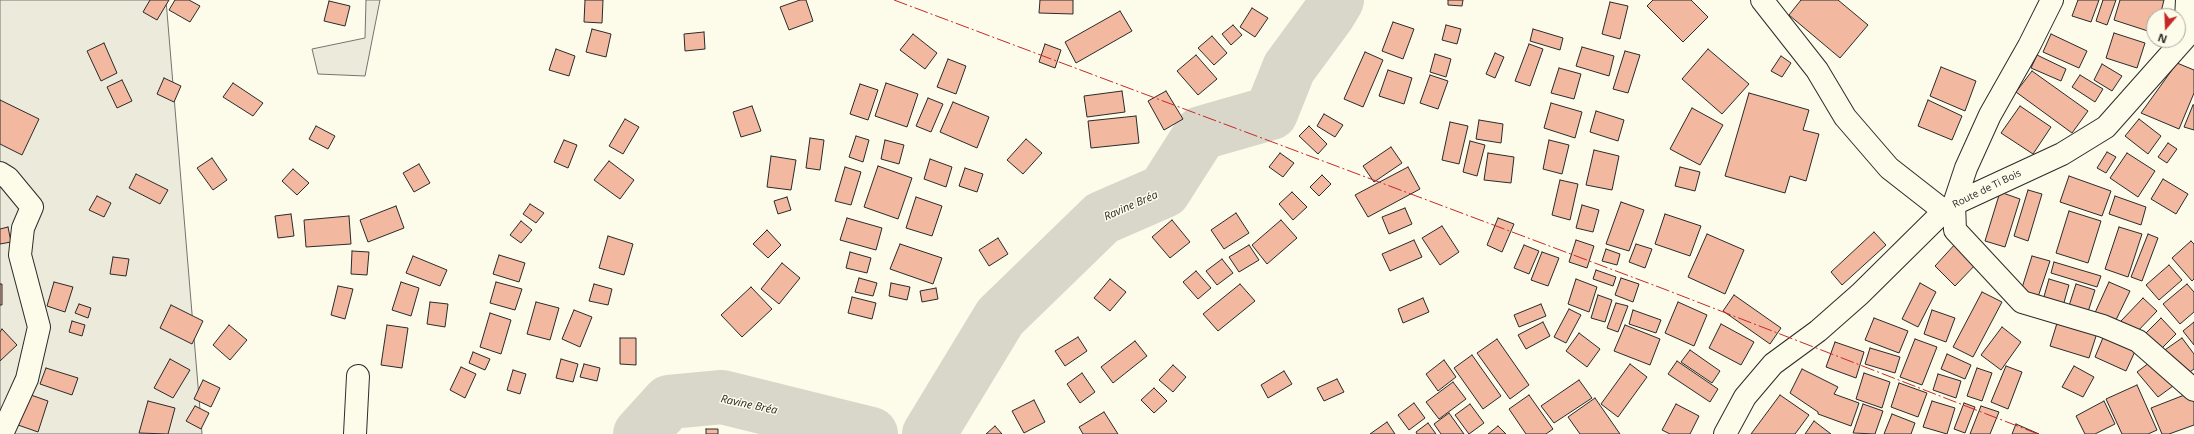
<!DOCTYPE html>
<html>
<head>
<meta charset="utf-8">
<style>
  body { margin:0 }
  #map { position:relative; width:2194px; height:434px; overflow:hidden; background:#fdfbea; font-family:"Open Sans",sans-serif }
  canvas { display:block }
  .north { position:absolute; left:2146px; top:8px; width:40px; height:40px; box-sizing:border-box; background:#fdfbea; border:1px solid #a9a89e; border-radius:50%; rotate:199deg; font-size:11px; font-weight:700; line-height:16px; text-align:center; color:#2b2b2b }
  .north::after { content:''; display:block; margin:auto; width:14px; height:18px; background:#c62828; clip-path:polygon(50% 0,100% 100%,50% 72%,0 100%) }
</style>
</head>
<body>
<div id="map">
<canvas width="2194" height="434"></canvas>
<div class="north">N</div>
</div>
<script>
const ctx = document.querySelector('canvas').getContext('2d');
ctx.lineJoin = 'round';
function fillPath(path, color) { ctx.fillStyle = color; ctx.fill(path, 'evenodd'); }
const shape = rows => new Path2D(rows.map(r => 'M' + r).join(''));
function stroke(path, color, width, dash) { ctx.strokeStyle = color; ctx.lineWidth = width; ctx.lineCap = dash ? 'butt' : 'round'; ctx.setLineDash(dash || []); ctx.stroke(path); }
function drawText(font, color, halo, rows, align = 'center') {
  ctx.font = font + ' "Open Sans",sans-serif'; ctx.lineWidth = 3; ctx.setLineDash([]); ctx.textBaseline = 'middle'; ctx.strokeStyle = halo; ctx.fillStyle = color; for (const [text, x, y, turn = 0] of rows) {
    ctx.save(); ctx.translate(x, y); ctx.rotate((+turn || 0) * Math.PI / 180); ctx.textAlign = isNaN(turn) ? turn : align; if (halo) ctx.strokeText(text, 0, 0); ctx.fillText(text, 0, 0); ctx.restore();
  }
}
const green = shape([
  [0,0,166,0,202,434,0,434,0,0],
  [366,0,380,0,365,76,318,74,312,49,365,38,366,0]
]);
fillPath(green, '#ecebdb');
stroke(green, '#74746e', 1);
stroke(shape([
  [640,434,669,402,722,397,871,434],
  [929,434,1000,317,1102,218,1164,191,1201,133,1271,113,1289,68,1328,15,1337,0]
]), '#d8d7c9', 54);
const building = shape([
  [150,0,169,0,157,20,143,12,150,0],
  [175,0,189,0,200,6,190,22,169,10,175,0],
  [585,0,603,0,602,23,584,22,585,0],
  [800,0,806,0,813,21,789,30,780,7,800,0],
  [1040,0,1073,0,1073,14,1039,13,1040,0],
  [1448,0,1463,0,1462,6,1448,5,1448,0],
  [1653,0,1691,0,1708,17,1683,42,1647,6,1653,0],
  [1801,0,1838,0,1868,25,1840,58,1789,15,1801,0],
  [2078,0,2099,0,2091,22,2072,16,2078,0],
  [2103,0,2116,0,2107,25,2096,21,2103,0],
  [2120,0,2164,0,2160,16,2154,16,2154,33,2114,20,2120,0],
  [329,1,350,6,345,26,324,21,329,1],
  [1610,2,1628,6,1620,39,1602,34,1610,2],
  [1252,8,1268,18,1255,37,1240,27,1252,8],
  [1120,11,1132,31,1076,63,1065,42,1120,11],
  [1393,22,1414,29,1403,59,1382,51,1393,22],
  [1233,25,1242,35,1231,45,1222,34,1233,25],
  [1446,25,1461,29,1457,44,1442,40,1446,25],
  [592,29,611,34,606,57,586,52,592,29],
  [1533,29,1563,38,1560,50,1530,41,1533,29],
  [704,32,705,49,685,51,684,34,704,32],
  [2114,33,2145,43,2137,68,2106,58,2114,33],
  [913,34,937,53,925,69,900,50,913,34],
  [2051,34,2087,51,2079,68,2043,52,2051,34],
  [1212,36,1227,53,1214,65,1198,48,1212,36],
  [104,43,117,73,101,81,87,51,104,43],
  [1045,44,1061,50,1055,68,1039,62,1045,44],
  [1529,44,1543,49,1530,86,1515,81,1529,44],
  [1582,47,1614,56,1609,76,1576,66,1582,47],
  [556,49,575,56,569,76,549,70,556,49],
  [1708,49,1749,84,1722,114,1682,79,1708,49],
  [1625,51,1640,55,1628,93,1613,89,1625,51],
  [1365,52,1383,60,1363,107,1344,99,1365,52],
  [1495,53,1504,57,1495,78,1486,74,1495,53],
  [1435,54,1451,59,1446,77,1430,72,1435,54],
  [1196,55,1217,79,1198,95,1177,71,1196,55],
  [2037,55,2066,69,2061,81,2031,68,2037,55],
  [1781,56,1791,63,1782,77,1771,71,1781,56],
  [948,59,966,66,956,94,937,87,948,59],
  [2177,63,2194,70,2194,93,2179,129,2141,113,2177,63],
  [2102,64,2122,76,2112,91,2094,80,2102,64],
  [1941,67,1976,81,1965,111,1930,96,1941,67],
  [1559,68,1581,74,1574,99,1551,93,1559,68],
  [1388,70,1412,78,1404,104,1379,96,1388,70],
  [2032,71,2088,111,2072,133,2016,92,2032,71],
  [1430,75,1448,81,1438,109,1420,103,1430,75],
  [2080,75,2103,89,2095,102,2072,87,2080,75],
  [164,78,181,86,174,102,157,94,164,78],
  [122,80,132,101,117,108,107,87,122,80],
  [233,83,263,103,253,116,223,97,233,83],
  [886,83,918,94,907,127,875,116,886,83],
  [860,84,878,90,868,120,850,114,860,84],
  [1122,91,1125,112,1087,117,1084,96,1122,91],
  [1166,91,1183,119,1164,130,1148,101,1166,91],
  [1749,93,1809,110,1803,130,1819,134,1806,181,1790,176,1785,193,1725,176,1749,93],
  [928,98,943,104,931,132,916,126,928,98],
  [0,100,39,119,22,155,0,144,0,100],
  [1928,100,1962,116,1952,140,1918,126,1928,100],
  [953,102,989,117,977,148,940,132,953,102],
  [1551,103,1582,112,1575,138,1544,128,1551,103],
  [2193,105,2194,105,2194,130,2184,127,2193,105],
  [752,106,761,131,741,137,733,112,752,106],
  [2020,106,2051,127,2033,154,2001,133,2020,106],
  [1692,108,1723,125,1700,165,1670,149,1692,108],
  [1596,111,1624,120,1618,141,1590,132,1596,111],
  [1324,114,1343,125,1335,137,1317,126,1324,114],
  [1136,116,1139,143,1091,148,1088,121,1136,116],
  [625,119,639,127,623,154,609,146,625,119],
  [2139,119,2161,136,2148,154,2125,136,2139,119],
  [1479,120,1503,124,1501,143,1476,139,1479,120],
  [1450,122,1468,126,1459,164,1442,160,1450,122],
  [316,126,335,136,328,149,309,139,316,126],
  [1309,126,1327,144,1318,154,1299,136,1309,126],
  [856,136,869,140,863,162,849,157,856,136],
  [810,138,824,140,820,170,806,168,810,138],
  [1026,139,1042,153,1023,174,1007,160,1026,139],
  [564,140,577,145,568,168,554,162,564,140],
  [885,140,904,145,899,164,881,159,885,140],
  [1549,140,1569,145,1562,174,1543,169,1549,140],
  [1470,141,1485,145,1477,176,1463,172,1470,141],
  [2168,143,2177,149,2167,163,2158,157,2168,143],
  [1391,147,1402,163,1374,182,1363,166,1391,147],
  [1594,150,1619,156,1612,190,1586,185,1594,150],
  [2107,152,2116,157,2106,173,2097,168,2107,152],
  [1280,153,1294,163,1283,177,1269,167,1280,153],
  [1488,153,1514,157,1511,183,1484,180,1488,153],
  [2127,153,2155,171,2138,197,2110,178,2127,153],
  [771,156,796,160,791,190,767,187,771,156],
  [212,158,227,180,213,190,197,168,212,158],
  [930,159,952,167,946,187,924,179,930,159],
  [609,161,634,180,620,199,594,180,609,161],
  [419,164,430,183,414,192,403,173,419,164],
  [878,166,912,178,898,219,864,207,878,166],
  [845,167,861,172,851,205,835,201,845,167],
  [1408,167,1420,189,1368,217,1355,195,1408,167],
  [1680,167,1700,172,1695,191,1675,186,1680,167],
  [965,168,983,174,977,192,959,186,965,168],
  [293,169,309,183,297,195,282,181,293,169],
  [136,174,168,190,160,204,129,188,136,174],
  [1322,175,1331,184,1319,196,1310,187,1322,175],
  [2069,176,2111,191,2102,216,2060,202,2069,176],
  [2163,179,2188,194,2176,214,2151,199,2163,179],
  [1560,180,1578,184,1570,220,1552,215,1560,180],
  [2028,190,2042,194,2028,241,2014,236,2028,190],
  [1292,192,1307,207,1293,220,1279,204,1292,192],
  [2000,192,2020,199,2005,247,1985,241,2000,192],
  [97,196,111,203,104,217,89,210,97,196],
  [2115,196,2146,207,2141,225,2109,214,2115,196],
  [787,197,791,210,778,214,774,201,787,197],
  [916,197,942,206,932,236,906,228,916,197],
  [1621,202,1644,210,1629,251,1606,244,1621,202],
  [530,204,544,213,536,223,523,214,530,204],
  [1582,205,1599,210,1593,232,1576,228,1582,205],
  [396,206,404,228,368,242,360,220,396,206],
  [1405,208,1412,224,1389,234,1382,217,1405,208],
  [2069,211,2101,221,2088,263,2056,253,2069,211],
  [1236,213,1249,233,1224,249,1211,230,1236,213],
  [291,214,294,236,278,238,275,216,291,214],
  [1665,214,1701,226,1690,256,1655,244,1665,214],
  [349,216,351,244,306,247,304,220,349,216],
  [847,218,882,228,876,250,840,240,847,218],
  [1498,218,1514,224,1502,252,1487,245,1498,218],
  [1172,220,1190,242,1170,258,1152,237,1172,220],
  [1281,220,1297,238,1267,264,1252,245,1281,220],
  [521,221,532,230,521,243,510,235,521,221],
  [1442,226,1459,252,1440,265,1422,238,1442,226],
  [8,227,11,242,0,244,0,229,8,227],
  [2119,227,2142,234,2128,277,2105,269,2119,227],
  [767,230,781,245,768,258,753,244,767,230],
  [1874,232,1886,245,1842,285,1831,272,1874,232],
  [1707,234,1744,250,1725,294,1688,277,1707,234],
  [2148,234,2158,238,2142,281,2131,277,2148,234],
  [608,236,633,244,624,275,599,268,608,236],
  [998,238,1008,254,989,266,979,250,998,238],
  [1414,240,1422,257,1390,271,1382,254,1414,240],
  [1576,240,1594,246,1587,268,1569,262,1576,240],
  [2191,241,2194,244,2194,279,2192,281,2172,258,2191,241],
  [1957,242,1978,262,1955,286,1935,266,1957,242],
  [900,244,942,258,933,284,890,269,900,244],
  [1636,244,1652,249,1645,268,1629,262,1636,244],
  [1249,245,1259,260,1239,272,1229,257,1249,245],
  [1524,245,1539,251,1529,274,1514,268,1524,245],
  [1606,249,1620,254,1617,265,1602,261,1606,249],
  [352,251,369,252,367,275,351,274,352,251],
  [850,252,871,258,867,273,846,268,850,252],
  [1542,252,1559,258,1548,286,1531,280,1542,252],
  [499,255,525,263,519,282,493,274,499,255],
  [413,256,447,270,440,286,406,273,413,256],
  [2032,256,2050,261,2038,297,2021,291,2032,256],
  [113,257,129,259,126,276,110,274,113,257],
  [1222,259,1233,273,1217,285,1206,271,1222,259],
  [2054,262,2101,276,2097,287,2051,273,2054,262],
  [782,263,800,278,779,304,761,289,782,263],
  [2169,265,2182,280,2159,300,2146,285,2169,265],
  [1596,270,1616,277,1613,286,1593,279,1596,270],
  [1196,271,1211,288,1198,299,1183,282,1196,271],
  [859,278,877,283,873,296,855,292,859,278],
  [1621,278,1639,284,1633,302,1615,295,1621,278],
  [1110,279,1126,292,1110,311,1094,298,1110,279],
  [1576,279,1597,287,1589,312,1568,304,1576,279],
  [2049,279,2069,285,2063,306,2043,300,2049,279],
  [54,282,73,287,65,312,47,306,54,282],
  [401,282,419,288,411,316,392,310,401,282],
  [496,282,522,289,515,310,490,303,496,282],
  [2109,282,2130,291,2114,324,2094,315,2109,282],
  [891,283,910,287,907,300,889,296,891,283],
  [1920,283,1936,292,1918,327,1902,319,1920,283],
  [0,284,2,284,2,305,0,305,0,284],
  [594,284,612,289,608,305,589,301,594,284],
  [1240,284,1255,301,1218,331,1203,314,1240,284],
  [2076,284,2095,290,2087,315,2068,309,2076,284],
  [2187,284,2194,292,2194,312,2180,324,2163,304,2187,284],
  [338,286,353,289,345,319,331,315,338,286],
  [751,287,772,309,742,337,721,315,751,287],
  [936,288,938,299,922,302,920,291,936,288],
  [1982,292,2002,302,1973,357,1953,347,1982,292],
  [1598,295,1612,300,1605,322,1591,318,1598,295],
  [1734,295,1781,328,1770,344,1723,311,1734,295],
  [852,297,876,303,872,319,848,313,852,297],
  [1423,298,1429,312,1403,323,1398,309,1423,298],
  [2143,298,2157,311,2135,334,2121,321,2143,298],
  [430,302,448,304,445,327,427,324,430,302],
  [536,302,559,308,550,340,527,334,536,302],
  [1678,302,1707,315,1694,346,1665,333,1678,302],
  [1616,303,1628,306,1618,332,1607,328,1616,303],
  [79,304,91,308,88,318,75,313,79,304],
  [1541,304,1546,316,1519,327,1514,315,1541,304],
  [171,305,203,321,192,344,160,328,171,305],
  [1569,309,1581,315,1566,343,1554,337,1569,309],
  [574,310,592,317,580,347,562,339,574,310],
  [1633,310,1661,320,1656,333,1629,324,1633,310],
  [1932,310,1955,318,1946,342,1924,334,1932,310],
  [490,313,511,320,501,354,480,347,490,313],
  [1874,318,1908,331,1899,353,1865,340,1874,318],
  [2161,318,2176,334,2158,352,2142,337,2161,318],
  [2058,320,2097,333,2089,358,2050,346,2058,320],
  [72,321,85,325,82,336,69,332,72,321],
  [1543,322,1550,336,1526,349,1518,335,1543,322],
  [2194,322,2194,345,2183,331,2194,322],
  [1721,324,1754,342,1741,365,1709,348,1721,324],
  [229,325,247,340,230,360,213,345,229,325],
  [387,325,408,328,402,368,381,365,387,325],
  [1625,325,1660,339,1650,365,1614,351,1625,325],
  [2002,327,2021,342,2001,370,1981,355,2002,327],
  [2,329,17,345,0,361,0,332,2,329],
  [1579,333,1600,349,1587,367,1566,351,1579,333],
  [2105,333,2137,347,2126,371,2095,357,2105,333],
  [1078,337,1087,351,1065,366,1055,351,1078,337],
  [620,338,636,338,636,365,620,364,620,338],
  [2182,338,2194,354,2194,369,2184,376,2159,354,2182,338],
  [1497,339,1529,385,1510,399,1477,353,1497,339],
  [1915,339,1937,347,1922,385,1900,377,1915,339],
  [1135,341,1147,356,1113,383,1101,367,1135,341],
  [1835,342,1864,352,1856,378,1826,367,1835,342],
  [1870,348,1900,357,1895,373,1865,364,1870,348],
  [1690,350,1720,371,1712,383,1681,362,1690,350],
  [473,352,490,359,485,370,469,363,473,352],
  [1947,354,1971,365,1965,379,1941,369,1947,354],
  [1472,355,1501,396,1483,409,1454,368,1472,355],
  [170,359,190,370,173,398,154,388,170,359],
  [561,359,578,364,573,382,556,378,561,359],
  [1444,360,1456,377,1438,391,1426,374,1444,360],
  [2153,360,2173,386,2158,397,2137,372,2153,360],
  [1677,361,1718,389,1710,402,1668,374,1677,361],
  [584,364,600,368,597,381,580,377,584,364],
  [1630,364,1647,377,1618,417,1601,404,1630,364],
  [1173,365,1186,377,1173,392,1159,380,1173,365],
  [2006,366,2022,372,2008,409,1991,402,2006,366],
  [2074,366,2094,377,2083,397,2062,387,2074,366],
  [461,367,476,374,465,398,450,390,461,367],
  [46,368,78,378,72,395,40,384,46,368],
  [1977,368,1992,373,1982,401,1967,396,1977,368],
  [1802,369,1838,387,1834,394,1859,403,1851,426,1818,414,1818,412,1790,393,1802,369],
  [513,370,526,374,520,394,507,390,513,370],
  [1284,371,1292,384,1268,398,1261,385,1284,371],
  [1082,373,1095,392,1080,403,1067,384,1082,373],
  [1864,373,1890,382,1882,408,1856,399,1864,373],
  [1938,374,1961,381,1956,398,1933,390,1938,374],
  [1337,379,1344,392,1324,401,1317,388,1337,379],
  [203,380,220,388,211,407,194,399,203,380],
  [1579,380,1592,398,1554,423,1541,406,1579,380],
  [1453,382,1466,399,1439,419,1426,402,1453,382],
  [1899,383,1927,393,1918,417,1891,407,1899,383],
  [2137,385,2157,430,2148,434,2122,434,2106,399,2137,385],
  [1154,388,1167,401,1154,413,1141,400,1154,388],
  [2192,392,2194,398,2194,425,2169,434,2162,434,2151,408,2192,392],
  [28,394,48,401,38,432,18,425,28,394],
  [1529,395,1553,429,1546,434,1526,434,1509,409,1529,395],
  [1780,395,1809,415,1795,434,1751,434,1780,395],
  [1595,398,1620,434,1580,434,1568,417,1595,398],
  [1034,400,1045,422,1024,433,1012,411,1034,400],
  [148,401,175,408,168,434,139,433,148,401],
  [1932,401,1955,408,1947,434,1923,427,1932,401],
  [2104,401,2115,424,2095,434,2085,434,2076,416,2104,401],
  [1414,403,1425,418,1409,430,1398,415,1414,403],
  [1964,403,1975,407,1965,433,1954,429,1964,403],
  [1470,404,1484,423,1469,434,1455,415,1470,404],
  [1676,404,1699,416,1690,434,1670,434,1662,430,1676,404],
  [1863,404,1883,411,1875,434,1853,433,1863,404],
  [195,406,209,413,201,429,186,421,195,406],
  [1981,406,1999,412,1990,434,1970,434,1981,406],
  [1104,412,1118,434,1083,434,1079,427,1104,412],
  [1449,413,1464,434,1441,434,1434,424,1449,413],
  [1892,414,1915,423,1911,434,1884,434,1892,414],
  [1814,421,1831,434,1805,434,1814,421],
  [1387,422,1395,434,1370,434,1387,422],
  [1428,423,1436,434,1417,434,1416,432,1428,423],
  [2016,424,2039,434,2012,434,2016,424],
  [995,426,1002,434,986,434,995,426],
  [1498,426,1506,434,1488,434,1498,426],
  [706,429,718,429,718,434,706,434,706,429]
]);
fillPath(building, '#f2b8a0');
stroke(building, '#2b2b2b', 1);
const minor = shape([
  [1762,0,1817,70,1845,117,1889,168,1944,211],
  [2052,0,2029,46,1990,115,1966,168,1954,204,1955,230,2022,302,2103,326,2138,341,2194,390],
  [0,173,8,178,32,207,23,228,20,255,39,327,27,379,2,434],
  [355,434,358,376],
  [1725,434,1745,397,1773,364,1818,331,1860,294,1944,211,1954,204,2062,154,2106,127,2185,38,2187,0]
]);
stroke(minor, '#2b2b2b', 24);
stroke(minor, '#fdfbea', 22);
stroke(shape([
  [894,0,1664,289,2038,434]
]), '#c62828', 1, [14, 3, 2, 3]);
drawText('10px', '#2b2b2b', '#fdfbea', [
  ["Route de Ti Bois",1987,189,-26]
]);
drawText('italic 11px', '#2b2b2b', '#fdfbea', [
  ["Ravine Bréa",1131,206,-24],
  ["Ravine Bréa",749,405,12]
]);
</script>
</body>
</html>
